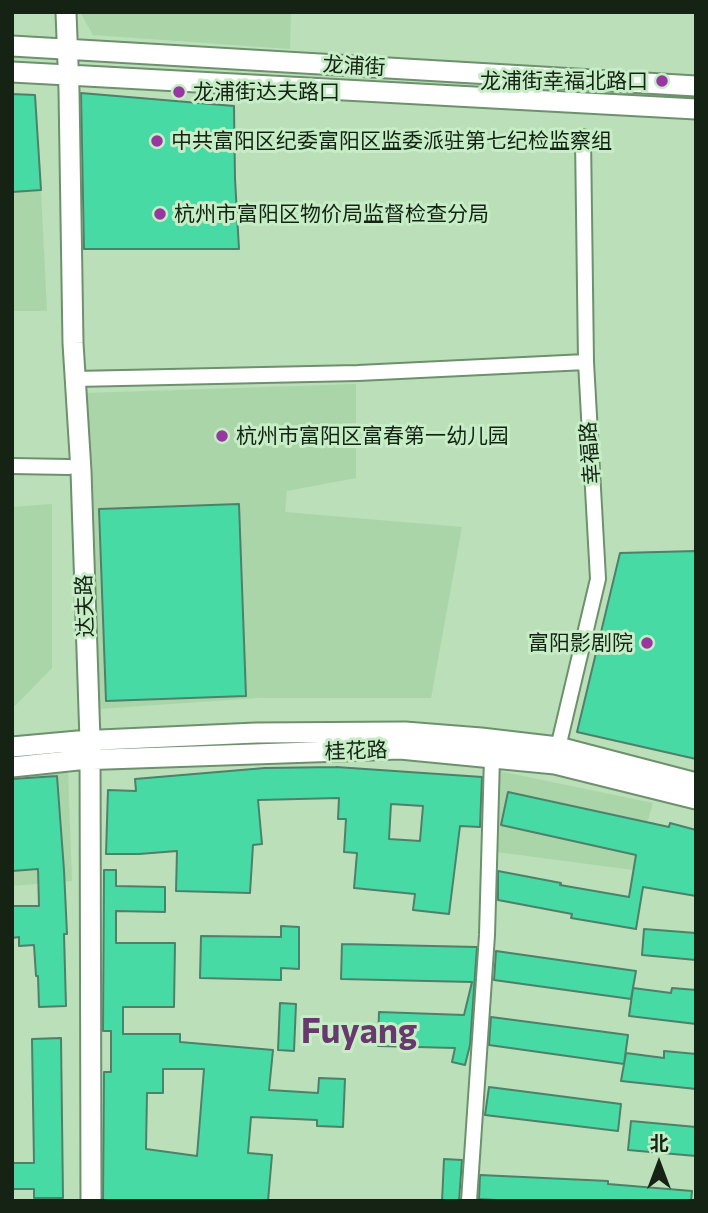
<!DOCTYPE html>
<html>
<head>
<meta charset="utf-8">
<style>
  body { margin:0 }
  #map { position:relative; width:708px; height:1213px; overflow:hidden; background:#badfb9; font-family:Commissioner,"Noto Sans SC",sans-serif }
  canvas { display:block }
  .frame { position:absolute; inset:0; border:14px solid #142314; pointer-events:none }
  .north { position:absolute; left:624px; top:1129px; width:70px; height:70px; -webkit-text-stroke:5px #c6edc6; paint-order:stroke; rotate:0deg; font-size:19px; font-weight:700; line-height:28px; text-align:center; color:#142314 }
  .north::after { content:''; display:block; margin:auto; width:24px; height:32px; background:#142314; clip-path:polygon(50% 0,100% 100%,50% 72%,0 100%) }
</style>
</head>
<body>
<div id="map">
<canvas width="708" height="1213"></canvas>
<div class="frame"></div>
<div class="north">北</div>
</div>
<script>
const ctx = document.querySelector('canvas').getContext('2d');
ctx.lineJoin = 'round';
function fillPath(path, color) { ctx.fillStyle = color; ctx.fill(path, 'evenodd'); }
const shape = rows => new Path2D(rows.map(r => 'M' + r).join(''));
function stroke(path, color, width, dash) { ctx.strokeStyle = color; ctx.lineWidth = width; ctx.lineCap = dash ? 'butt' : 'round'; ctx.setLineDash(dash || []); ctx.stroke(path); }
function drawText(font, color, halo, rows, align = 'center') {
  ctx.font = font + ' Commissioner,"Noto Sans SC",sans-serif'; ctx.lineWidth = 6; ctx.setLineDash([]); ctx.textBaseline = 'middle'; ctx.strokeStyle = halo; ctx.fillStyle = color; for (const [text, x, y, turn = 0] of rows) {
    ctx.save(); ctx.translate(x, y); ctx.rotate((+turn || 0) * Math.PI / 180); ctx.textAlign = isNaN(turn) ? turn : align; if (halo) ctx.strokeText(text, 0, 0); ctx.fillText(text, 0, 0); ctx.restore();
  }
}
fillPath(shape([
  [80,12,291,12,290,49,93,35],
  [41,190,47,311,12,311,12,192],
  [356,384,356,478,287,491,285,512,462,527,431,698,259,698,98,709,86,393],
  [52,504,52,668,16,705,12,706,12,507],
  [499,771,653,803,633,870,489,851],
  [68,772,72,881,12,886,12,777]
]), '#aad5a9');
const building = shape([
  [81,93,234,106,235,179,239,249,84,249,81,93],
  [12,94,35,95,41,190,12,192,12,94],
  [239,504,246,696,106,701,99,509,239,504],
  [696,551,696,759,577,732,620,553,696,551],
  [336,767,482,777,480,827,460,826,449,914,413,910,415,894,354,888,357,853,344,852,346,819,338,819,339,798,258,800,262,844,253,845,250,893,176,891,177,851,139,854,106,854,108,790,136,791,135,779,265,768,336,767],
  [391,804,423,806,420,841,389,839,391,804],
  [57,776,64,870,67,934,64,934,66,1006,39,1007,38,976,36,976,34,945,19,946,19,937,12,938,12,906,39,906,38,869,12,871,12,779,57,776],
  [508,792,669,827,670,823,696,830,696,896,643,887,636,929,571,918,572,914,498,900,498,871,561,883,560,885,629,897,636,855,501,825,508,792],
  [104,870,116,870,116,886,165,887,165,912,116,911,116,943,175,943,174,1007,123,1007,123,1034,180,1034,180,1042,273,1050,269,1090,318,1093,319,1078,345,1079,343,1127,317,1126,317,1120,251,1117,248,1153,272,1155,268,1201,103,1201,104,1072,111,1072,111,1031,103,1031,104,870],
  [163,1069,204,1069,197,1156,146,1149,147,1093,163,1093,163,1069],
  [281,926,299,927,299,969,281,968,281,980,200,978,201,936,281,937,281,926],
  [644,929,696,933,696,960,642,955,644,929],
  [342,944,477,947,470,1045,465,1065,452,1062,455,1048,378,1046,379,1012,464,1015,472,982,341,979,342,944],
  [496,951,636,971,631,999,494,980,496,951],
  [633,988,671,993,672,988,696,990,696,1024,629,1016,633,988],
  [280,1003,296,1004,294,1051,278,1050,280,1003],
  [491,1017,628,1035,624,1064,489,1045,491,1017],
  [61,1038,63,1198,34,1198,34,1189,12,1189,12,1163,34,1163,32,1039,61,1038],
  [664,1051,696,1054,696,1089,621,1081,626,1053,664,1058,664,1051],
  [489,1087,621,1104,618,1131,485,1115,489,1087],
  [631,1121,696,1127,696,1156,628,1150,631,1121],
  [444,1159,462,1160,459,1201,442,1201,444,1159],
  [480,1175,608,1181,608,1184,692,1191,691,1201,513,1201,479,1199,480,1175]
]);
fillPath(building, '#48daa5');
stroke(building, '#4d816a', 2);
const street = shape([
  [75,379,358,373,586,362],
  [12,466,69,467],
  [556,756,598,579,586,362,583,137],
  [469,1201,487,935,492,758]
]);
const secondary = shape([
  [66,12,69,91,73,343,81,471,90,740,91,1201],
  [12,46,696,86],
  [12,72,696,109],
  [12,747,78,741,256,733,405,732,481,738,558,747,696,783],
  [12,767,78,760,400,749,555,764,696,799]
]);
stroke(street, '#6e916d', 18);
stroke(secondary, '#6e916d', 23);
stroke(street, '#fff', 14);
stroke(secondary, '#fff', 19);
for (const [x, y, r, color] of [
  [662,81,7,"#9738a0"],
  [179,92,7,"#9738a0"],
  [157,141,7,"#9738a0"],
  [160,214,7,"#9738a0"],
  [222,436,7,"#9738a0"],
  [647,643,7,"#9738a0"]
]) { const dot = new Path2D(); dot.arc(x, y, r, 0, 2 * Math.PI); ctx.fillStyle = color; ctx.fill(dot); stroke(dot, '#c6edc6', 2.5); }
drawText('21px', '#142314', '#c6edc6', [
  ["龙浦街",354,66,3],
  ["幸福路",590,453,-94],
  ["达夫路",85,606,-92],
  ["桂花路",356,751,-2]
]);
drawText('21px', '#142314', '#c6edc6', [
  ["龙浦街幸福北路口",648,81,"right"],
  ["龙浦街达夫路口",193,92],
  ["中共富阳区纪委富阳区监委派驻第七纪检监察组",171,141],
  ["杭州市富阳区物价局监督检查分局",174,214],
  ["杭州市富阳区富春第一幼儿园",236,436],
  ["富阳影剧院",633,643,"right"]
], 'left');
drawText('bold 35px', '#68396c', '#c6edc6', [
  ["Fuyang",359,1031]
]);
</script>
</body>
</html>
